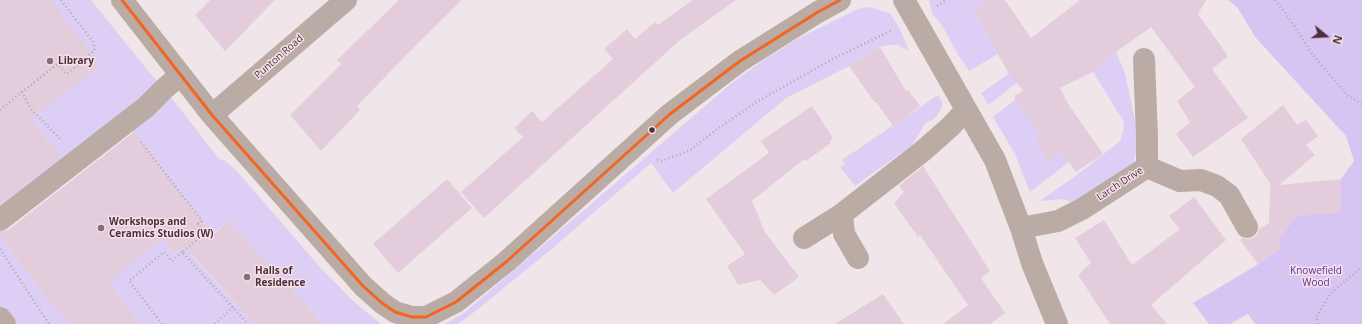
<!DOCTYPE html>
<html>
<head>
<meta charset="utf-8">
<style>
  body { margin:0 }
  #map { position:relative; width:1362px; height:324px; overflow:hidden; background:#f0e6e9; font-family:"Open Sans",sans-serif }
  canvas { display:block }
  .north { position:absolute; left:1306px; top:16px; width:40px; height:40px; -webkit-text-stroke:3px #f4e2e8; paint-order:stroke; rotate:108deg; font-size:11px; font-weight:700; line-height:16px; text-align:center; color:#502e3b }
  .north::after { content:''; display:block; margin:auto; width:14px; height:18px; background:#502e3b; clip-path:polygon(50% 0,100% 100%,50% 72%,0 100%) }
</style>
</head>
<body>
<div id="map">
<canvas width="1362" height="324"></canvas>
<div class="north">N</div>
</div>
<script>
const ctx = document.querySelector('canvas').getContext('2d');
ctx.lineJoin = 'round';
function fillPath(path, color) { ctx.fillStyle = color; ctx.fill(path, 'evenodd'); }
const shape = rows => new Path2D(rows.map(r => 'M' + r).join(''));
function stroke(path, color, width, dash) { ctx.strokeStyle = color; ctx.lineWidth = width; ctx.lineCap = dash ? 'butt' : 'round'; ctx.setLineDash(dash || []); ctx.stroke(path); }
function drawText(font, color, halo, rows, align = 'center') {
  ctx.font = font + ' "Open Sans",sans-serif'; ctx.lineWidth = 3; ctx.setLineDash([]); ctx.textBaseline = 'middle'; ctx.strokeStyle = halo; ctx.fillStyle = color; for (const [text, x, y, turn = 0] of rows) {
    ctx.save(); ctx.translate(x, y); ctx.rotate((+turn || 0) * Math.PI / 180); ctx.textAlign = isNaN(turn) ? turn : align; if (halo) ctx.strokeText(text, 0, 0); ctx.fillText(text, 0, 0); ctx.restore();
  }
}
fillPath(shape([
  [0,0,91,0,150,73,182,111,219,159,224,160,236,170,318,265,352,300,381,324,324,324,228,220,191,255,254,324,141,324,121,300,84,290,145,252,162,239,174,254,199,234,198,216,129,126,0,234,0,184,50,142,25,111],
  [929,0,986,0,973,9,998,54,969,71,958,55,943,27,932,13],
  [868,7,890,13,899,27,909,51,898,45,888,45,880,47,849,66,786,98,673,193,651,163,547,253,468,317,457,324,444,324,464,313,732,83,765,59,799,38,858,9],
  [1116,52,1125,73,1136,125,1137,148,1134,162,1121,172,1073,203,1064,199,1043,201,1041,200,1077,175,1120,141,1123,132,1124,122,1093,72],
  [1020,66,1026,76,988,105,981,93],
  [938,95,942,102,942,108,935,118,925,124,912,145,855,186,840,167,845,164,842,160],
  [1016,99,1047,131,1035,139,1047,160,1061,152,1069,162,1030,192,1015,154,993,117],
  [0,236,41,291,71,324,0,324]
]), '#ddcef5');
fillPath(shape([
  [1228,0,1362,0,1362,324,1255,324,1248,314,1230,324,1209,324,1193,303,1252,268,1282,248,1277,242,1290,216,1341,212,1341,179,1354,161,1346,136,1256,38,1237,7]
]), '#d6c5f2');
fillPath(shape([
  [0,0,51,0,100,66,31,118,61,157,0,204],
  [210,0,275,0,225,51,195,15],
  [399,0,462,0,417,44,357,106,360,110,321,151,290,115,341,64,337,60],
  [693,0,736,0,680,40,484,218,461,192,523,137,514,128,532,111,542,122,613,59,604,49,627,29,635,39,655,22,658,25],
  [986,0,1005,0,1031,38,1080,0,1206,0,1198,14,1228,56,1212,69,1248,118,1193,157,1176,134,1190,122,1177,101,1195,87,1151,27,1116,52,1093,72,1060,88,1065,97,1064,98,1103,154,1076,172,1061,152,1047,161,1035,139,1040,135,1014,97,1023,90,1009,74,973,9],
  [880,47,906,91,908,90,920,106,893,126,876,102,875,103,849,66],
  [1283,105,1297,125,1306,120,1318,136,1306,145,1315,155,1279,185,1341,179,1341,212,1297,216,1278,241,1282,248,1258,264,1240,240,1243,238,1247,239,1253,238,1258,234,1259,229,1269,223,1270,186,1271,185,1241,139],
  [812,106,833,138,829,142,831,143,806,161,804,159,752,201,765,232,799,277,774,295,760,280,738,285,727,266,745,254,706,199,769,153,761,141],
  [134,132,213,235,228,220,324,324,254,324,184,246,174,254,162,239,108,282,121,300,141,324,71,324,41,291,0,236,0,232,8,230],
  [923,166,990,271,981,278,1005,313,990,324,943,324,968,305,920,235,918,237,894,203,904,192,899,186],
  [447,179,472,208,398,273,373,244],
  [1194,197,1226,240,1151,305,1167,324,1110,324,1078,275,1091,263,1075,238,1104,220,1132,265,1180,229,1169,216],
  [883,294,904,324,835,324]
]), '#e3cddc');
stroke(shape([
  [61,0,93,42,95,48,94,51,67,74,65,73,59,65,56,65,22,92,31,109,62,141],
  [1275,0,1287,15,1313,55,1347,95,1362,104],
  [937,6,947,0],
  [0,110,22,92],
  [141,142,202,221,198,224,205,234,182,252,248,324],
  [657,160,661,161,689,151,716,130,758,101,831,60,892,30],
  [0,249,49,324],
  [162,324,129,281,164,252,172,261,182,252],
  [215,324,233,307],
  [1318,324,1316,317,1331,293,1362,267]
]), '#b4a8a5', 2.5, [1, 3]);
stroke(shape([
  [122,0,212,115,363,286,382,303,395,312,412,317,426,317,456,302,506,262,670,114,740,61,818,12,840,0],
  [904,0,995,160,1021,228,1032,263,1057,324],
  [1144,59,1147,136,1147,167],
  [212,115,346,0],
  [0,220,146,107,164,89,180,75],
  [1021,228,1058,221,1082,209,1147,167,1180,181,1201,180,1217,186,1229,195,1247,227],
  [804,238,842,214],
  [858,258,844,234,842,214,924,150,950,127,966,110],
  [0,318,5,324]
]), '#baaca4', 22);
stroke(shape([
  [122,0,212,115,363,286,382,303,395,312,412,317,426,317,456,302,506,262,670,114,740,61,818,12,840,0]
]), '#f26522', 3);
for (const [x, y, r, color] of [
  [50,61,4,"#886e78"],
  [652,130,3.5,"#502e3b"],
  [101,228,4,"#886e78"],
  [247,277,4,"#886e78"]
]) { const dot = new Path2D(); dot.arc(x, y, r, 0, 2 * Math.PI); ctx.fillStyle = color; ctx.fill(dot); stroke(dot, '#f4e2e8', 1.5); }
drawText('10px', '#502e3b', '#f4e2e8', [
  ["Punton Road",279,57,-41],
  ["Larch Drive",1120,184,-33]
]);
drawText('bold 10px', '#502e3b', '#f4e2e8', [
  ["Library",58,61],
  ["Workshops and",109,222],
  ["Ceramics Studios (W)",109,234],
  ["Halls of",255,271],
  ["Residence",255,283]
], 'left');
drawText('10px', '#5d31a1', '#f4e2e8', [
  ["Knowefield",1316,271],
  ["Wood",1316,283]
]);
</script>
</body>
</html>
